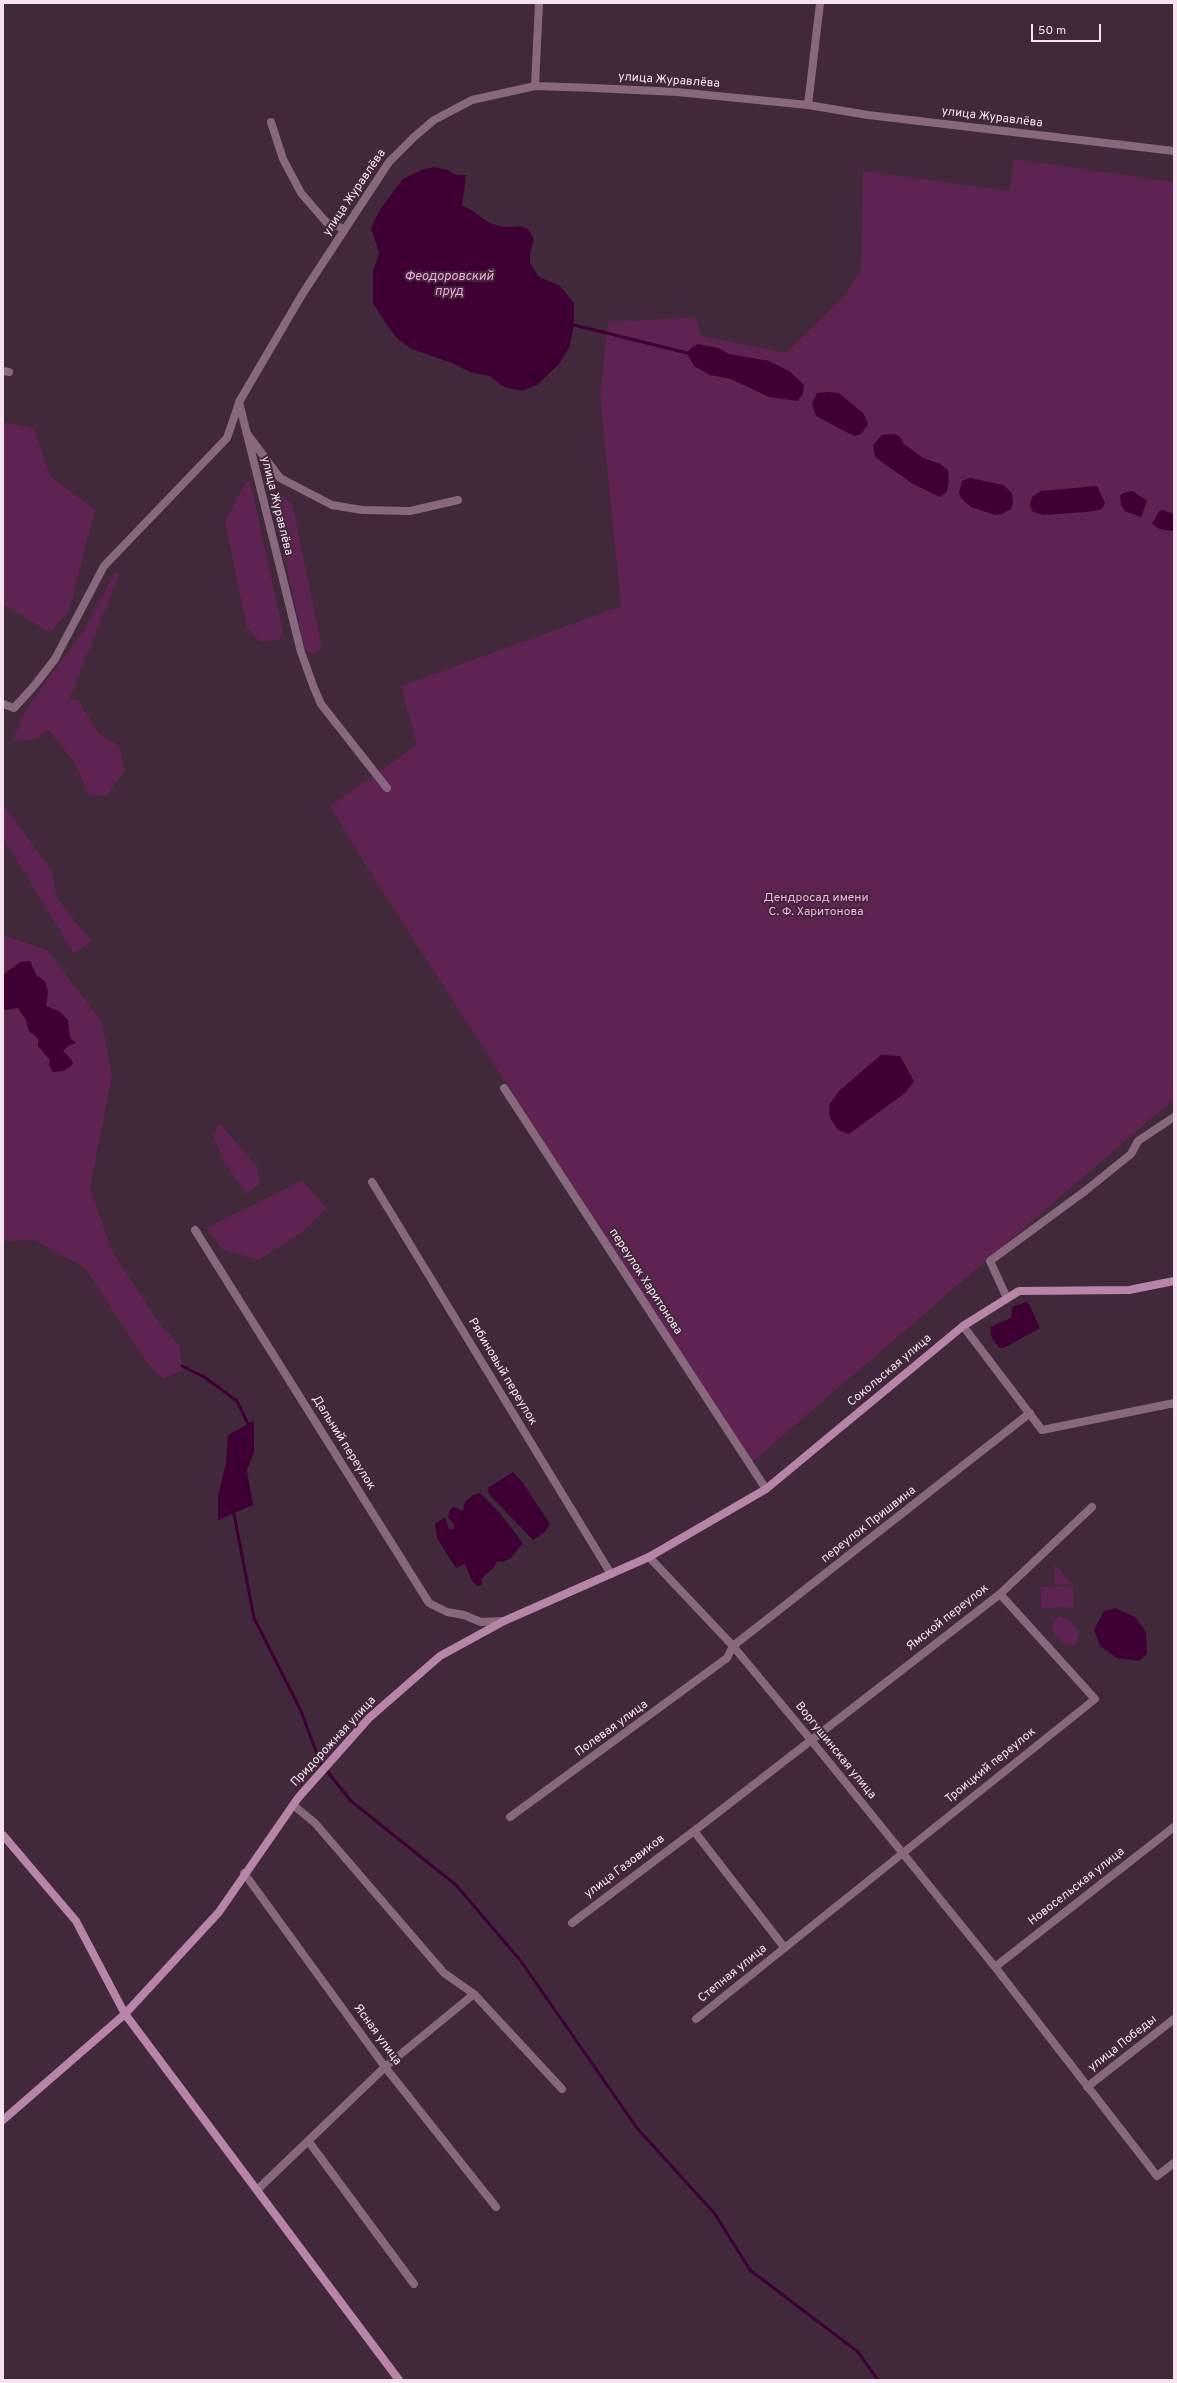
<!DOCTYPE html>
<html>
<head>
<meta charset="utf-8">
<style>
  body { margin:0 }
  #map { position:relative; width:1177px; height:2383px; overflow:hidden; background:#41283a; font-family:Overpass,sans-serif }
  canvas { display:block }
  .frame { position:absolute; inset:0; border:4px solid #f5e4ef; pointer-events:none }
  .scale { position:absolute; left:1031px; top:24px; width:70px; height:18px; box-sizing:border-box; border:2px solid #f5e4ef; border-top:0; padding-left:5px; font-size:12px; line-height:14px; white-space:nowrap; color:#f5e4ef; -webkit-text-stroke:3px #41283a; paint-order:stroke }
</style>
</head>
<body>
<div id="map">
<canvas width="1177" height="2383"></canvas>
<div class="frame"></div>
<div class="scale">50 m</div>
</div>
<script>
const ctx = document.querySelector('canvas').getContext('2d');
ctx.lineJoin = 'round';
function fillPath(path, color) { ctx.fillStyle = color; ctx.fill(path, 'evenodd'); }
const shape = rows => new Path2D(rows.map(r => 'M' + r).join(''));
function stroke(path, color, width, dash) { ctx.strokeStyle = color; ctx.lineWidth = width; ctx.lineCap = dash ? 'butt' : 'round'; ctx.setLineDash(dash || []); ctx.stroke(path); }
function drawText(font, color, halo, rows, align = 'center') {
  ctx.font = font + ' Overpass,sans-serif'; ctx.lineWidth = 4; ctx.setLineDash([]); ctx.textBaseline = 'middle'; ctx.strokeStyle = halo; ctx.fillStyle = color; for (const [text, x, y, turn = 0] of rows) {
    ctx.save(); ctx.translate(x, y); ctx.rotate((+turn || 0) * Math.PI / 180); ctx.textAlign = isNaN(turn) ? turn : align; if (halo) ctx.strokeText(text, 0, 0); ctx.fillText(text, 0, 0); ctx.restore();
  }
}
fillPath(shape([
  [1014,159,1174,182,1174,1099,751,1463,368,869,330,806,417,745,401,686,621,606,600,395,608,322,696,317,701,336,786,353,846,294,861,269,863,171,1009,191],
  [3,422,34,428,50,476,95,510,69,611,50,633,3,604],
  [250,480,283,632,280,639,272,641,259,641,247,628,225,522,246,482],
  [281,495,292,503,322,648,314,655,305,650,273,506,275,496],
  [116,571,119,575,69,700,78,700,99,734,119,746,125,772,106,796,89,795,75,764,49,730,36,739,12,742,23,714,85,628],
  [3,804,52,871,57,898,91,941,74,954,3,838],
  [3,935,47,950,102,1022,112,1076,90,1187,112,1251,160,1324,179,1345,183,1370,163,1379,145,1360,85,1268,34,1240,3,1241],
  [219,1123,257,1166,260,1184,246,1194,225,1163,213,1135],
  [303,1180,326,1208,302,1232,259,1260,223,1250,206,1228],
  [1054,1565,1059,1568,1071,1584,1055,1585],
  [1073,1586,1074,1607,1041,1608,1041,1587],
  [1060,1616,1069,1620,1079,1632,1076,1645,1064,1645,1052,1631,1054,1620]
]), '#5e2350');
fillPath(shape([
  [434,167,448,170,456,175,466,175,462,206,471,210,491,224,505,227,520,226,528,229,534,239,530,252,530,263,539,277,560,286,574,303,574,325,569,348,559,364,537,385,522,391,504,387,490,376,470,372,452,363,412,349,399,340,389,328,373,303,373,271,379,253,371,228,379,211,403,179,421,170],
  [698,344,718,348,729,354,769,361,789,371,804,385,803,393,798,401,769,397,731,379,710,375,694,366,687,353,691,348],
  [828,392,839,393,863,413,868,424,861,434,854,436,816,416,812,403,817,393],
  [895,434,900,437,904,444,923,458,940,464,948,470,949,482,946,493,940,497,913,484,875,457,873,445,882,435],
  [970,478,1003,485,1012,493,1013,503,1011,509,1002,514,995,515,971,507,961,498,959,493,962,481],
  [1097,486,1105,503,1102,509,1087,512,1043,515,1033,512,1030,506,1032,497,1041,491],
  [1132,491,1147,501,1141,517,1125,511,1121,505,1120,496,1123,493],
  [1163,510,1174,514,1174,531,1160,529,1152,524,1159,511],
  [30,961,37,976,45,981,48,992,46,1006,59,1011,68,1020,70,1038,76,1043,68,1046,63,1051,71,1059,73,1064,64,1071,53,1072,49,1065,50,1060,38,1046,38,1038,29,1031,26,1020,18,1008,5,1010,3,1008,3,975,20,962],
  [881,1055,900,1056,914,1081,905,1093,849,1134,838,1130,830,1118,829,1105,839,1091],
  [1026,1302,1029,1304,1040,1328,1004,1348,999,1348,991,1336,990,1327,1011,1318,1012,1307],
  [254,1421,254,1452,247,1470,253,1505,218,1520,218,1496,226,1463,228,1435],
  [513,1472,523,1483,550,1524,545,1532,533,1540,489,1494,488,1488],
  [480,1493,499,1512,523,1543,511,1558,503,1562,497,1561,495,1566,482,1578,482,1585,477,1586,472,1581,465,1564,456,1568,450,1559,437,1538,435,1524,445,1517,449,1529,454,1529,454,1524,448,1517,450,1510,454,1507,463,1511,465,1502,473,1495],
  [1115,1608,1135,1617,1146,1632,1147,1654,1139,1661,1117,1658,1100,1646,1094,1630,1104,1611]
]), '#3e0032');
stroke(shape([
  [574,325,687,353],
  [182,1366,206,1378,237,1401,248,1424],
  [234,1514,254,1618,301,1711,320,1762,351,1801,456,1885,520,1960,637,2128,715,2214,750,2270,858,2352,878,2380]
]), '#3e0032', 3);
stroke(shape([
  [535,86,539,3],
  [808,105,820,3],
  [271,122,283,159,301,193,326,222,345,229],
  [3,371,9,372],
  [248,435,280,478,332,505,362,510,410,511,458,500],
  [3,704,14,708,34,686,55,659,104,566,227,438,239,403],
  [387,788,321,704,314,688,301,652,239,402,303,293,389,162,414,137,434,120,472,100,535,86,594,88,677,92,808,105,868,115,1174,151],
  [504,1088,766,1489],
  [372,1182,611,1574],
  [195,1230,429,1603,447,1612,464,1615,481,1622,504,1621],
  [1007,1298,990,1261,1085,1191,1131,1154,1138,1141,1174,1117],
  [963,1326,1042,1430,1174,1403],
  [649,1557,733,1646,811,1740,995,1967,1157,2176,1174,2163],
  [293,1805,315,1823,444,1973,474,1994,562,2089],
  [510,1817,727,1658,733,1646,1030,1413],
  [694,1831,784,1947],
  [244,1873,385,2067,496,2207],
  [572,1923,694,1831,1000,1594,1092,1507],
  [995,1967,1174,1827],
  [696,2019,1095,1699,1000,1594],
  [1087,2087,1174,2019],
  [309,2142,414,2284],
  [257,2190,385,2067,474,1994]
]), '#87687d', 8);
stroke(shape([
  [3,1835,76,1921,125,2014,399,2380],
  [3,2120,125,2014,219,1912,298,1798,369,1718,440,1656,504,1621,649,1557,766,1489,963,1326,1019,1291,1129,1290,1174,1281]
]), '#b785a8', 8);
drawText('12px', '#f5e4ef', '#41283a', [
  ["улица Журавлёва",669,81,4],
  ["улица Журавлёва",992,118,7],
  ["улица Журавлёва",355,193,-56],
  ["улица Журавлёва",276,506,76],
  ["переулок Харитонова",645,1282,57],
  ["Сокольская улица",890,1371,-40],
  ["Рябиновый переулок",502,1372,59],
  ["Дальний переулок",343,1443,58],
  ["переулок Пришвина",869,1525,-38],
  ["Ямской переулок",948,1618,-38],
  ["Полевая улица",612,1729,-36],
  ["Придорожная улица",334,1742,-47],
  ["Воргушинская улица",835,1751,51],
  ["Троицкий переулок",991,1766,-39],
  ["улица Газовиков",625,1867,-37],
  ["Новосельская улица",1077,1887,-38],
  ["Степная улица",733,1974,-39],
  ["Ясная улица",377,2035,54],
  ["улица Победы",1123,2044,-38]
]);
drawText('12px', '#fcade4', '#41283a', [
  ["Дендросад имени",816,899],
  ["С. Ф. Харитонова",816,913]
]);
drawText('italic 13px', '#f5a7de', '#41283a', [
  ["Феодоровский",449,277],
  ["пруд",449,292]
]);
</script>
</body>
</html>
